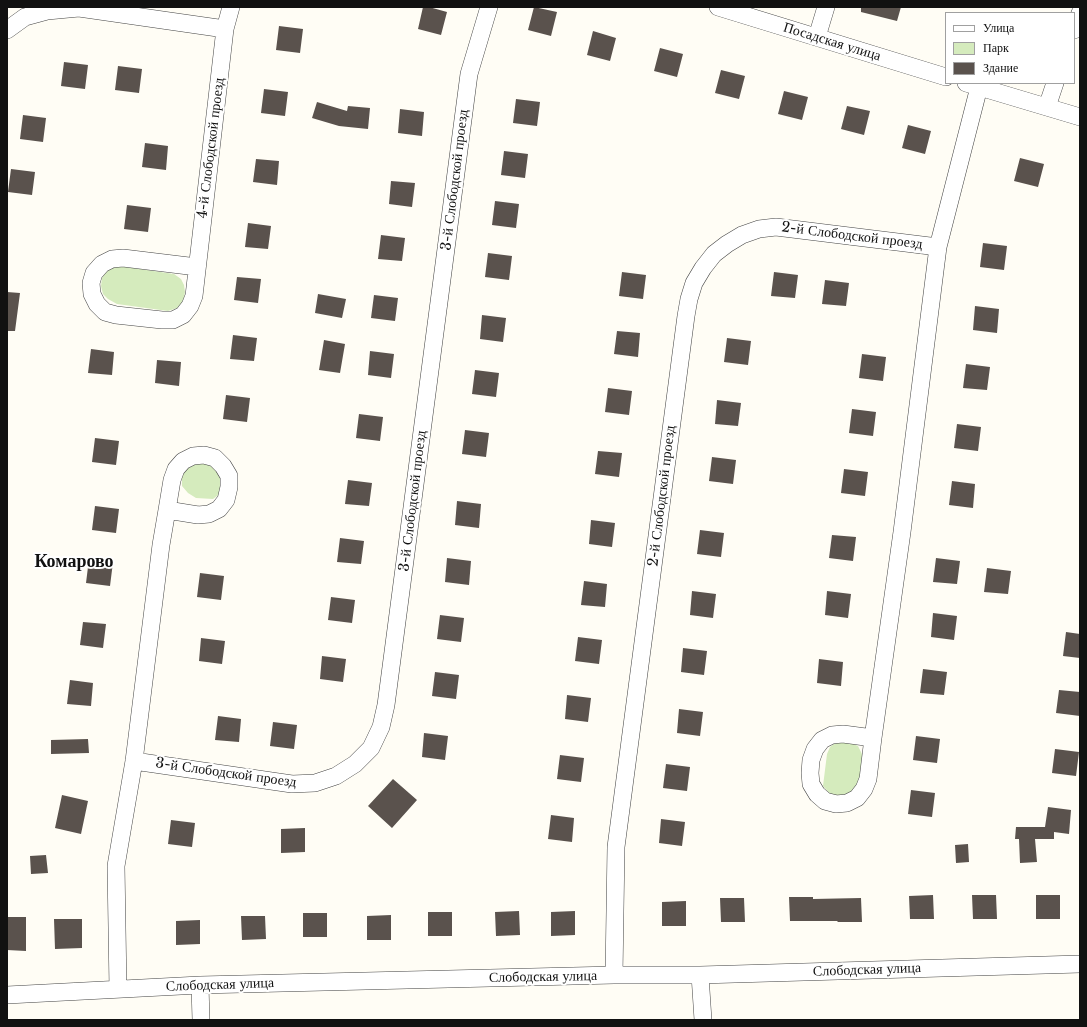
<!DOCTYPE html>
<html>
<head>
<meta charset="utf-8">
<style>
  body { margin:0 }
  #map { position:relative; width:1087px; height:1027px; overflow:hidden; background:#fffdf5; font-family:"Libre Baskerville",serif }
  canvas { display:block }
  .frame { position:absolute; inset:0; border:8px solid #111; pointer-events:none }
  .legend { position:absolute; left:945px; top:12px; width:130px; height:72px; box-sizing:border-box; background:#fff; border:1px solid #a0a0a0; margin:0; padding:5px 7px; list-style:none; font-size:12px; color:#111 }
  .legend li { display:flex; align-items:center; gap:8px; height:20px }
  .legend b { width:20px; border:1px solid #a0a0a0 }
</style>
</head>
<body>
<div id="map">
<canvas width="1087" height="1027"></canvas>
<div class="frame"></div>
<ul class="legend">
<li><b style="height:5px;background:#fff"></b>Улица</li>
<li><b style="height:11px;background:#d5ebbd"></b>Парк</li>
<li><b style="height:11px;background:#5a524d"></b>Здание</li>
</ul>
</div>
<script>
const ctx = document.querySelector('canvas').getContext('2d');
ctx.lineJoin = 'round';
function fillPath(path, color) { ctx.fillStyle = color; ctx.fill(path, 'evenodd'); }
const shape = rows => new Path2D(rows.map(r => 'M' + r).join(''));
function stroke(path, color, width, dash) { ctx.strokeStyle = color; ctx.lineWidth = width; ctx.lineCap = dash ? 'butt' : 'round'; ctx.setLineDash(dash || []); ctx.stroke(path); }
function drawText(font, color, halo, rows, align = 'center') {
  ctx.font = font + ' "Libre Baskerville",serif'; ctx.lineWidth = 4; ctx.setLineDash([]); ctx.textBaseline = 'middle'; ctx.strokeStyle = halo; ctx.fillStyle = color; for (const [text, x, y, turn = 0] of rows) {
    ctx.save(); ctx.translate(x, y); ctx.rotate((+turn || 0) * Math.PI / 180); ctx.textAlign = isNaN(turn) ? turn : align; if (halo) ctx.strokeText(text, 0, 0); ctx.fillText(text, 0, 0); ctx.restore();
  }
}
fillPath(shape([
  [120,266,174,274,181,279,184,285,185,292,184,298,181,304,177,308,168,311,117,304,108,299,103,294,101,286,102,278,107,271,112,268],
  [206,462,224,473,221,493,213,499,196,498,188,493,182,486,182,476,186,467,193,463],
  [838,741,848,741,858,746,863,756,860,784,846,798,830,794,823,786,827,754,830,747]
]), '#d5ebbd');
fillPath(shape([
  [423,7,429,7,447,12,441,35,418,29],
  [534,7,557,12,551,36,528,30],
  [861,7,901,7,897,21,861,12],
  [279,26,303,29,300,53,276,50],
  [593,31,616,38,610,61,587,55],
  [660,48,683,54,677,77,654,71],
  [64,62,88,65,85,89,61,86],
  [118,66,142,69,139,93,115,90],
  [721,70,745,76,739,99,715,93],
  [264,89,288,92,285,116,261,113],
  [784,91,808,97,802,120,778,114],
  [516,99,540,102,537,126,513,123],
  [317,102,347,111,348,106,370,108,368,129,339,126,312,118],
  [847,106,870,111,864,135,841,129],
  [400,109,424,112,422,136,398,133],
  [23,115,46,118,43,142,20,139],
  [908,125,931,131,925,154,902,148],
  [145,143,168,146,166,170,142,167],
  [504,151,528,154,525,178,501,175],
  [1020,158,1044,164,1038,187,1014,181],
  [256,159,279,161,277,185,253,182],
  [11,169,35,172,32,195,8,192],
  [391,181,415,183,412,207,389,204],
  [495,201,519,204,516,228,492,225],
  [127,205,151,208,148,232,124,229],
  [248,223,271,226,268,249,245,247],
  [381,235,405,238,402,261,378,259],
  [983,243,1007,246,1004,270,980,267],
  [488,253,512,256,509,280,485,277],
  [622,272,646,275,643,299,619,296],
  [774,272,798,275,795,298,771,296],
  [237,277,261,279,258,303,234,300],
  [825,280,849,283,846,306,822,304],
  [7,292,20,293,15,331,7,331],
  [318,294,346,299,342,318,315,313],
  [374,295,398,298,395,321,371,318],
  [975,306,999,309,997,333,973,330],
  [482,315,506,318,503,342,480,339],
  [617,331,640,333,638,357,614,354],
  [233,335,257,338,254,361,230,359],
  [727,338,751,341,748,365,724,362],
  [324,340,345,344,340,373,319,370],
  [91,349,114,352,112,375,88,373],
  [370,351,394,354,391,378,368,375],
  [862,354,886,357,883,381,859,378],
  [157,360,181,362,179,386,155,383],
  [966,364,990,367,987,390,963,388],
  [475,370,499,373,496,397,472,394],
  [608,388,632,391,629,415,605,412],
  [226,395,250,398,247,422,223,419],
  [717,400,741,403,738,426,715,424],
  [852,409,876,412,873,436,849,433],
  [359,414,383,417,380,441,356,438],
  [957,424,981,427,978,451,954,448],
  [465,430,489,433,486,457,462,454],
  [95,438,119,441,116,465,92,462],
  [598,451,622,453,619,477,595,474],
  [712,457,736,460,733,484,709,481],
  [844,469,868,472,865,496,841,493],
  [348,480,372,483,369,506,345,504],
  [952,481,975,484,973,508,949,505],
  [457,501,481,504,479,528,455,525],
  [95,506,119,509,116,533,92,530],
  [591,520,615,523,612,547,589,544],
  [700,530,724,533,721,557,697,554],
  [832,535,856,537,853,561,829,558],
  [340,538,364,541,361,564,337,562],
  [447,558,471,561,469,585,445,582],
  [936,558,960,561,957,584,933,582],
  [89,559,113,562,110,586,86,583],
  [987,568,1011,571,1008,594,984,592],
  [200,573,224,576,221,600,197,597],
  [584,581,607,584,605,607,581,605],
  [692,591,716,594,713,618,690,615],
  [827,591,851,594,848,618,825,615],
  [331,597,355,600,352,623,328,620],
  [933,613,957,616,954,640,931,637],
  [440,615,464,618,461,642,437,639],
  [83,622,106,624,103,648,80,645],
  [1066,632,1080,634,1080,658,1063,656],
  [578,637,602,640,599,664,575,661],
  [201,638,225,641,222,664,199,661],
  [683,648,707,651,704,675,681,672],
  [322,656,346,659,343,682,320,679],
  [819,659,843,662,841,686,817,683],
  [923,669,947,672,944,695,920,693],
  [435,672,459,675,456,699,432,696],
  [70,680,93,683,91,706,67,704],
  [1059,690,1080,692,1080,716,1056,713],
  [567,695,591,698,588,722,565,719],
  [679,709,703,712,700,736,677,733],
  [218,716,241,719,239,742,215,740],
  [273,722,297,725,294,749,270,746],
  [424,733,448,736,445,760,422,757],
  [916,736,940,739,937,763,913,760],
  [88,739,89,753,51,754,51,740],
  [1055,749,1079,752,1076,776,1052,773],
  [560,755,584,758,581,782,557,779],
  [666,764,690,767,687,791,663,788],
  [393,779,417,800,392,828,368,806],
  [911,790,935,793,932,817,908,814],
  [62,795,88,801,81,834,55,828],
  [1048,807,1071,810,1069,834,1054,832,1054,839,1035,839,1037,862,1020,863,1019,839,1015,839,1016,827,1045,827],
  [551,815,574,818,572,842,548,839],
  [661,819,685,822,682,846,659,843],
  [171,820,195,823,192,847,168,844],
  [305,828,305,852,281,853,281,829],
  [968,844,969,862,956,863,955,845],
  [46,855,48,873,31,874,30,856],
  [933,895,934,919,910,919,909,896],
  [972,895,996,895,997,919,973,919],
  [1036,895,1060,895,1060,919,1036,919],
  [789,897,813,897,813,899,861,898,862,922,838,922,837,921,790,921],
  [720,898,744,898,745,922,721,922],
  [686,901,686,926,662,926,662,902],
  [519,911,520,935,496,936,495,912],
  [575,911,575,935,551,936,551,912],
  [428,912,452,912,452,936,428,936],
  [303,913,327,913,327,937,303,937],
  [391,915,391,940,367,940,367,916],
  [241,916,265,916,266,939,242,940],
  [7,917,26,917,26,951,7,950],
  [54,919,82,919,82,948,55,949],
  [200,920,200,944,176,945,176,921]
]), '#5a524d');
const minor = shape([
  [718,7,946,77],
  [7,30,25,17,47,11,79,8,225,29],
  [1074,30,1080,13],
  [817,37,826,7],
  [966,83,1080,117],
  [1047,107,1055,83],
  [197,267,123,258,112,259,102,264,94,273,91,283,92,294,97,304,105,312,116,315,162,320,173,320,183,315,190,306,194,296,225,29,231,7],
  [873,738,868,779,864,789,857,798,847,803,836,804,825,801,817,794,811,784,810,773,811,760,815,749,822,740,832,735,843,734,873,738,902,532,938,247,979,87],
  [134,761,292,784,315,783,336,776,355,764,371,748,381,727,386,705,469,74,489,7],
  [614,975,616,847,686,316,689,299,694,283,703,268,714,254,727,244,742,235,759,229,776,227,938,247],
  [700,975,703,1020],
  [200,985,201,1020],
  [118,989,116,866,134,761,161,545,167,510,198,515,209,514,219,509,226,500,229,487,229,476,223,466,215,458,204,455,193,456,183,461,176,469,172,480,167,510],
  [7,995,200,985,614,975,700,975,1080,964]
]);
stroke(minor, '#444', 18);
stroke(minor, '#fff', 17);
drawText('14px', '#111', '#fff', [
  ["Посадская улица",832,42,17],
  ["4-й Слободской проезд",211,148,-83],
  ["3-й Слободской проезд",455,180,-83],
  ["2-й Слободской проезд",852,236,7],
  ["2-й Слободской проезд",662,496,-83],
  ["3-й Слободской проезд",413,501,-83],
  ["3-й Слободской проезд",226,773,8],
  ["Слободская улица",867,970,-2],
  ["Слободская улица",543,977,-1],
  ["Слободская улица",220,985,-2]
]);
drawText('bold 18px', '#111', '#fff', [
  ["Комарово",74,562]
]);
</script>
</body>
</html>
